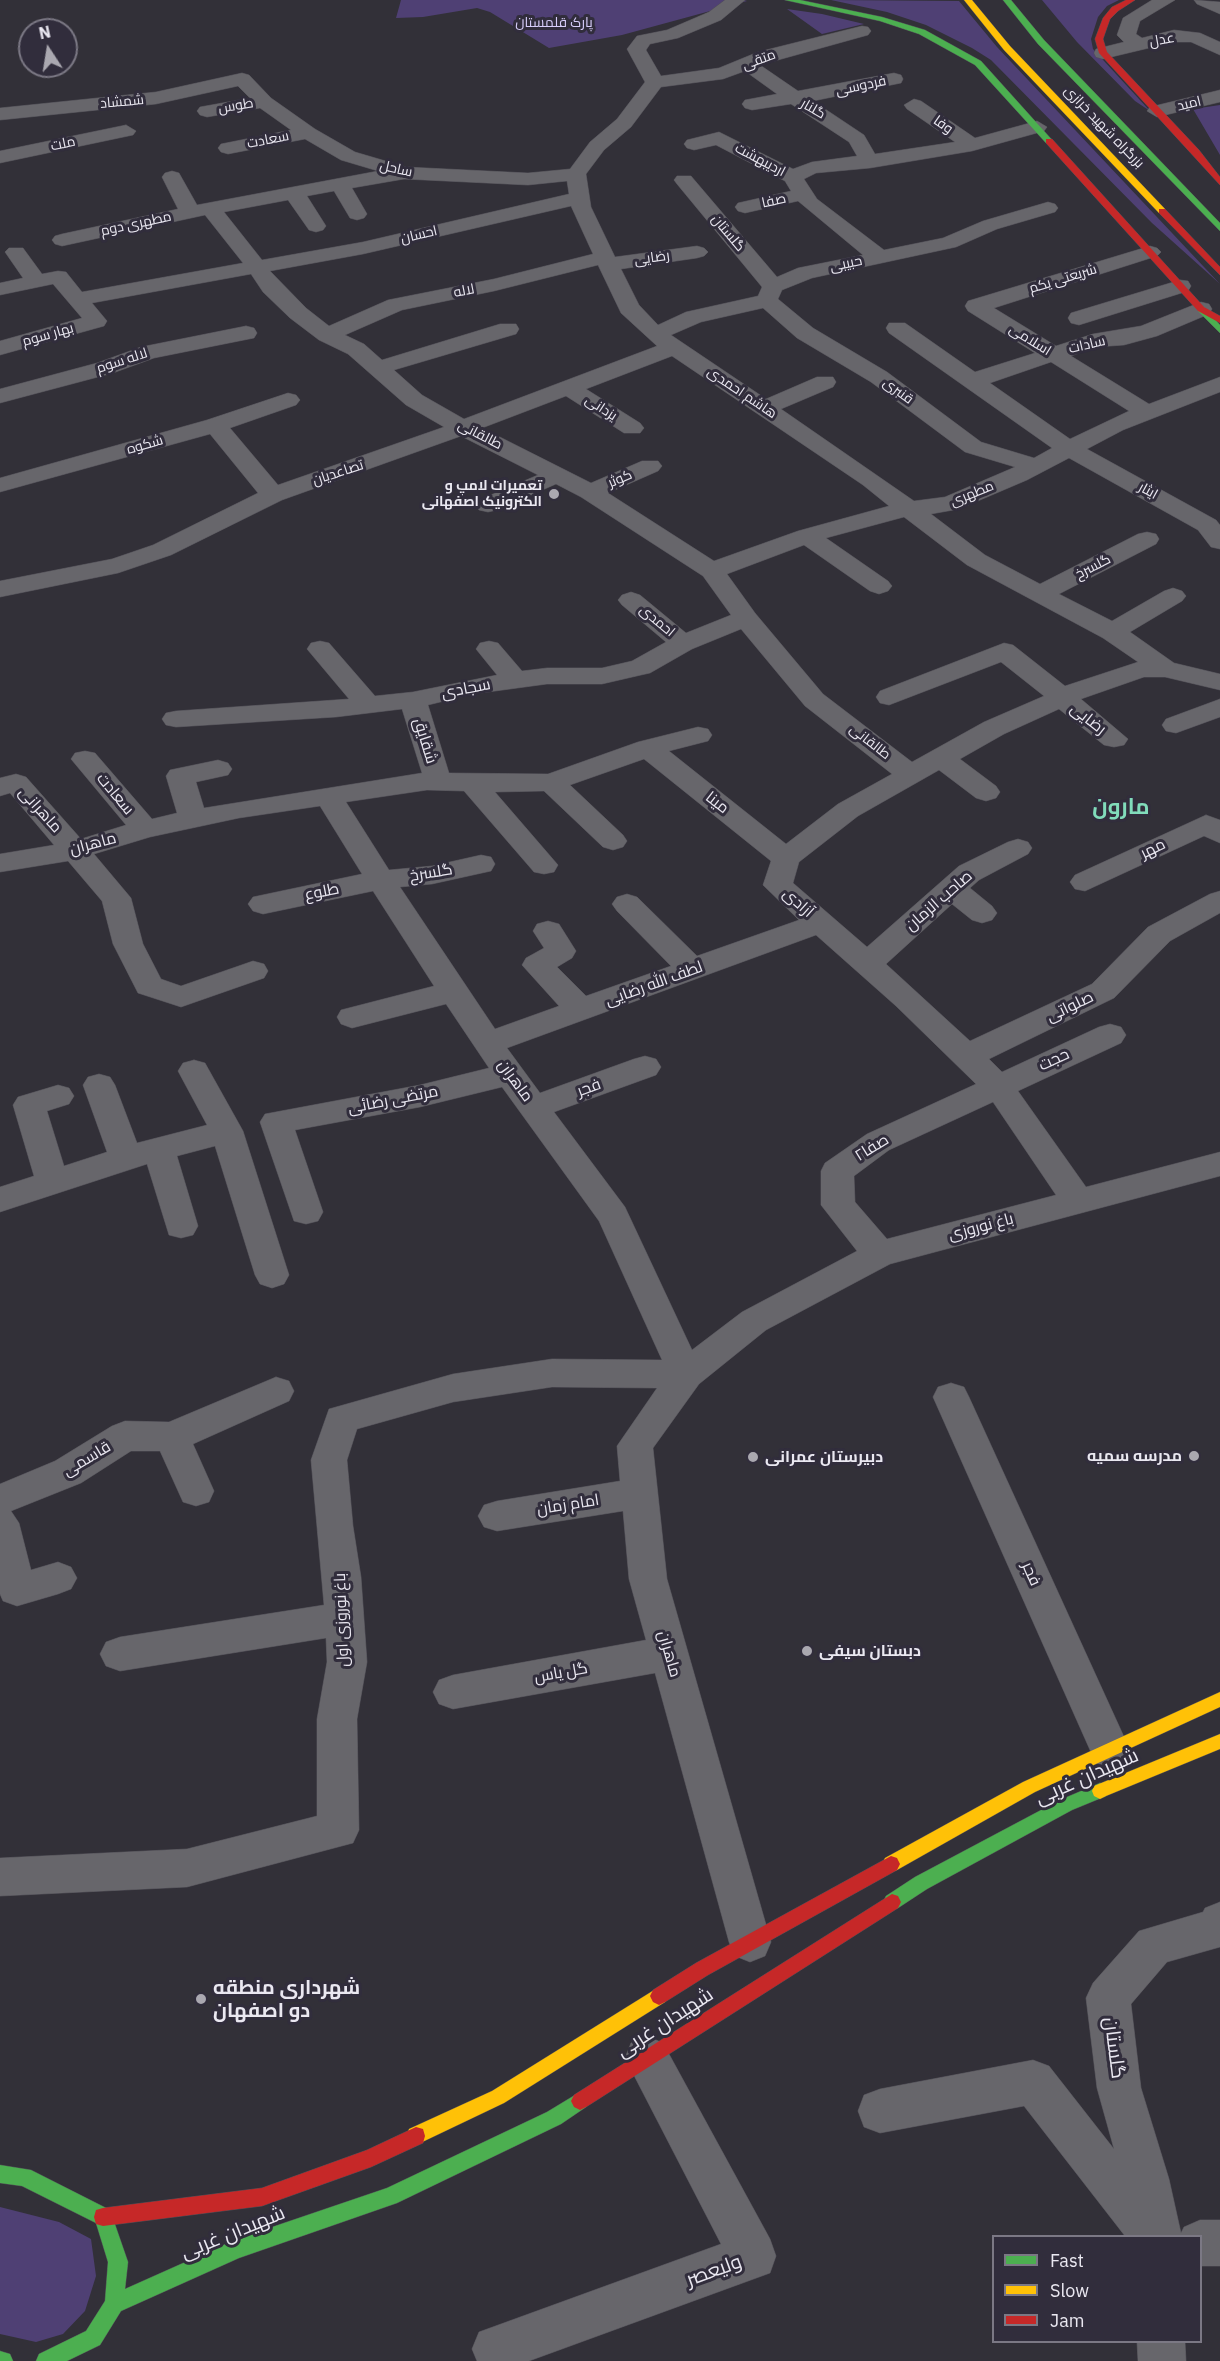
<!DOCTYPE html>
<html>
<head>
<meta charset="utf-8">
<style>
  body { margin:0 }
  #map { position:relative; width:1220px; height:2361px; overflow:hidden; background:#323038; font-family:"IBM Plex Sans",sans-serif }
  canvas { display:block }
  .legend { position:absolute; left:992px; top:2235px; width:210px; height:108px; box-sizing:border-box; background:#312d3c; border:2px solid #7b7884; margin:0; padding:8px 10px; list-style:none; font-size:18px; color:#eae8f1 }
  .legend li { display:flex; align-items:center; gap:12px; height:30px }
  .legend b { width:30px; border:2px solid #7b7884 }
  .north { position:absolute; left:18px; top:18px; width:60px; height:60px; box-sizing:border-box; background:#312d3c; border:2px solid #7b7884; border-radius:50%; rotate:348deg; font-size:16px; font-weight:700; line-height:24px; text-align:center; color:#eae8f1 }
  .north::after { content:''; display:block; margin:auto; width:21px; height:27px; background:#aaa8b0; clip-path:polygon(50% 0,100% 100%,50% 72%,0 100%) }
</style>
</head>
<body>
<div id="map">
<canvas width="1220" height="2361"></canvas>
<ul class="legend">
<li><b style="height:8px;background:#4caf50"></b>Fast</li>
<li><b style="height:8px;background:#ffc107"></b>Slow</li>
<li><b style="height:8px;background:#c62828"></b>Jam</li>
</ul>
<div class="north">N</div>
</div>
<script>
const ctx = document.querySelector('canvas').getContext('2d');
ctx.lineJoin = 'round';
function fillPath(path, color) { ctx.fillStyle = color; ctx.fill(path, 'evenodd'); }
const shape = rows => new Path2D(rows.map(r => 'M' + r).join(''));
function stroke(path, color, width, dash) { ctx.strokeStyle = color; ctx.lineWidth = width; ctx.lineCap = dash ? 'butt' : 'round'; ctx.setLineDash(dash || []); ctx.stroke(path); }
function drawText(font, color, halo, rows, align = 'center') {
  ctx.font = font + ' "IBM Plex Sans",Cairo,sans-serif'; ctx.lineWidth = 6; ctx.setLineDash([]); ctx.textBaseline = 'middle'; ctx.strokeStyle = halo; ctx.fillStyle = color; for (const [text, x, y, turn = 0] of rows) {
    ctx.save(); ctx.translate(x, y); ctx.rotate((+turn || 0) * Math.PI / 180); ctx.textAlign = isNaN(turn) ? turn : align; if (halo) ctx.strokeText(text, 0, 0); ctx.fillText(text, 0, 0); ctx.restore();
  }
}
fillPath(shape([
  [401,0,744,0,747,1,622,35,549,48,490,12,477,8,423,17,396,18],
  [831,0,959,1,997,47,1220,284,1152,223,991,60,972,48,926,25,887,12],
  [1042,0,1119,0,1107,6,1098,17,1091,39,1093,49,1150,111,1135,101,1077,42],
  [787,9,822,14,864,24,822,34],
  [1220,105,1220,155,1193,109],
  [0,2207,59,2222,91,2239,96,2276,85,2311,63,2334,36,2342,0,2334]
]), '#4f4074');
const street = shape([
  [725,0,745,0,721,20,678,38,650,44,646,50,661,76,719,68,758,52,862,26,868,27,871,31,868,35,760,65,798,91,894,73,901,75,903,79,901,83,813,101,864,135,875,154,955,142,907,109,904,105,914,99,921,101,975,138,1037,121,1047,127,1044,131,972,151,870,168,816,173,804,179,817,199,884,250,943,238,983,221,1048,202,1055,204,1058,208,1055,212,997,229,956,247,812,278,782,290,778,299,813,328,887,372,981,442,1034,458,1052,448,889,333,886,328,889,323,905,323,975,372,1035,353,968,311,965,306,968,301,1150,246,1157,248,1161,252,1157,256,994,308,1056,346,1093,334,1141,326,1201,302,1209,304,1212,309,1209,314,1157,336,1124,345,1096,347,1071,356,1149,404,1220,377,1220,392,1123,430,1087,449,1216,520,1220,525,1220,549,1211,547,1198,530,1069,458,1027,480,959,509,931,514,985,555,1040,584,1138,534,1147,532,1156,534,1159,539,1156,544,1059,594,1112,621,1164,591,1173,588,1182,591,1186,596,1182,601,1130,632,1174,663,1220,674,1220,690,1165,677,1144,677,1081,699,1128,739,1124,745,1114,747,1104,745,1059,709,1004,734,960,759,996,786,1000,792,996,798,986,801,976,798,939,770,858,816,799,862,793,883,867,947,959,866,1008,842,1018,839,1028,842,1032,848,1028,854,979,880,970,888,992,906,997,913,992,920,982,923,972,920,952,904,886,964,970,1041,1092,984,1148,927,1210,894,1220,891,1220,913,1170,941,1114,998,989,1059,1002,1072,1099,1027,1110,1024,1121,1027,1126,1035,1121,1043,1018,1091,1086,1187,1220,1152,1220,1176,890,1264,766,1330,699,1384,653,1448,667,1579,771,1942,765,1956,750,1962,735,1956,729,1942,655,1673,453,1709,439,1704,433,1692,439,1680,453,1675,646,1640,629,1579,623,1511,497,1531,484,1527,478,1516,484,1505,497,1501,620,1481,617,1446,657,1388,552,1387,453,1402,357,1429,347,1460,353,1526,361,1577,367,1662,357,1719,359,1830,353,1843,187,1887,0,1896,0,1858,187,1849,317,1816,317,1719,327,1662,326,1638,120,1671,106,1666,100,1654,106,1642,120,1637,324,1605,311,1460,329,1409,453,1374,552,1359,662,1360,599,1221,502,1087,420,1107,295,1130,323,1212,318,1221,306,1224,294,1221,260,1122,265,1114,420,1085,489,1068,446,1004,352,1028,341,1024,337,1017,341,1010,434,986,373,891,263,914,253,911,248,904,253,897,362,874,320,806,239,818,150,837,94,854,131,898,143,944,161,979,181,986,253,961,264,964,268,971,264,978,181,1007,138,993,113,944,102,901,68,861,0,872,0,854,54,845,10,793,0,796,0,778,16,774,26,777,81,839,126,825,71,759,75,753,85,751,95,753,152,819,177,813,166,776,170,770,218,760,228,763,232,769,228,775,196,782,204,808,422,773,402,709,336,717,176,727,166,725,162,719,166,713,176,711,349,699,307,649,311,643,320,641,329,643,375,696,413,692,497,675,476,649,480,643,489,641,498,643,522,671,547,668,602,668,632,661,666,642,622,605,618,600,622,595,631,592,640,595,686,633,731,615,703,576,581,497,556,484,497,510,488,512,479,510,476,505,479,500,538,475,461,436,282,500,171,555,118,573,0,597,0,581,112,559,153,545,258,493,210,434,0,492,0,478,207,420,288,393,296,395,300,400,296,405,230,428,278,485,444,427,406,405,348,354,319,340,290,318,263,292,251,274,92,303,107,321,104,326,0,355,0,341,82,318,53,284,0,295,0,283,23,278,5,252,9,248,23,248,42,274,58,271,66,272,82,292,243,263,205,215,62,246,55,244,52,240,55,236,62,234,178,209,162,177,165,173,172,171,179,173,197,205,378,171,341,160,305,139,228,154,221,152,218,148,221,144,291,130,260,108,207,117,200,115,197,111,200,107,250,98,238,86,156,104,0,120,0,108,156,92,242,73,249,75,271,98,315,129,355,152,406,167,528,173,570,169,590,142,617,119,645,82,627,49,637,36,667,30,709,12,725,0],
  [745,71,777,94,745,100,742,104,745,108,752,110,791,104,849,142,857,156,812,162,793,169,719,132,687,140,684,144,687,148,694,150,716,145,785,181,791,191,738,203,735,207,738,211,745,213,798,201,863,255,798,268,777,277,691,176,677,176,674,180,677,184,762,287,758,296,686,312,658,325,639,305,621,269,697,258,704,256,708,252,704,248,697,246,615,257,591,207,586,174,604,150,631,127,661,87,723,79,745,71],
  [404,179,528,185,567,181,569,194,363,242,262,260,224,212,288,200,309,230,316,232,323,230,326,226,307,196,334,191,350,218,357,220,364,218,367,214,352,188,404,179],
  [571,206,593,254,494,279,388,300,329,326,306,308,270,271,363,254,571,206],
  [598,265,621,313,657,346,464,419,422,395,394,370,516,334,519,329,516,324,500,324,382,360,364,344,345,335,402,310,494,291,598,265],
  [763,308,797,338,871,382,965,452,1015,467,945,497,914,501,781,409,833,387,836,382,833,377,817,377,766,399,671,335,701,322,763,308],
  [672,356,863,485,889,506,798,531,714,561,608,493,658,471,662,466,658,461,642,461,591,483,482,428,566,396,624,433,640,433,644,428,640,423,586,389,672,356],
  [1051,362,1129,411,1070,439,990,383,1051,362],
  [904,517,967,565,1103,638,1138,662,1065,686,1013,645,1004,643,880,691,876,697,880,703,889,705,1001,662,1044,696,984,722,912,762,823,694,755,613,727,574,804,545,870,591,879,594,888,591,892,586,888,581,826,538,904,517],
  [741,629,805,706,892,774,838,804,786,844,669,751,708,741,712,735,708,729,698,727,638,742,548,774,449,773,428,705,473,694,547,684,602,684,641,675,650,673,692,649,741,629],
  [644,759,771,861,763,885,799,920,697,956,637,897,627,894,617,897,612,904,617,911,671,966,586,996,557,967,572,958,576,951,559,924,548,921,537,924,533,931,544,948,526,958,522,965,559,1006,495,1029,400,887,432,884,491,871,495,864,491,857,481,855,432,866,389,870,346,802,427,790,464,791,534,872,544,874,554,872,558,865,495,792,544,791,603,847,613,850,623,847,627,841,623,835,570,785,644,759],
  [816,935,896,1006,976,1084,867,1134,825,1163,821,1171,821,1205,857,1251,742,1312,692,1350,625,1207,554,1112,656,1075,661,1067,656,1059,645,1056,634,1059,540,1093,507,1048,816,935],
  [993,1102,1056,1195,887,1239,855,1202,854,1176,889,1150,993,1102],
  [1152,0,1175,0,1140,21,1136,34,1142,38,1174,30,1200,33,1220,42,1220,55,1191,42,1174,42,1103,59,1096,57,1094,53,1096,49,1124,42,1117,35,1123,18,1152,0],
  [1194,0,1220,2,1220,14,1197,4,1194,0],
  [1220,90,1220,102,1157,117,1147,111,1150,107,1220,90],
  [126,125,136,131,133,135,0,163,0,151,126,125],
  [1180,280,1188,281,1191,286,1188,291,1079,325,1071,323,1068,318,1071,313,1180,280],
  [246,326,254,328,257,333,254,338,154,358,113,373,0,403,0,389,97,363,141,347,246,326],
  [1220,699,1220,717,1176,733,1166,731,1162,725,1166,719,1220,699],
  [1206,815,1220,820,1220,843,1204,836,1085,891,1075,889,1070,882,1075,875,1206,815],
  [194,1060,205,1063,243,1131,289,1275,284,1284,272,1288,260,1284,255,1275,215,1146,177,1156,198,1226,193,1235,181,1238,169,1235,147,1164,0,1212,0,1187,34,1176,13,1105,18,1097,58,1085,69,1088,74,1096,69,1104,47,1111,64,1166,107,1152,83,1085,88,1077,99,1074,110,1077,115,1085,137,1143,207,1125,178,1071,183,1063,194,1060],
  [276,1377,289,1381,294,1391,289,1401,193,1444,214,1491,209,1502,196,1506,183,1502,160,1451,131,1451,81,1483,11,1511,19,1523,31,1570,58,1562,71,1567,77,1578,71,1589,58,1594,17,1606,3,1601,0,1594,0,1484,55,1461,112,1426,125,1421,169,1422,276,1377],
  [951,1383,964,1387,969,1397,1130,1750,1124,1763,1110,1768,1096,1763,1090,1750,933,1397,938,1387,951,1383],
  [1220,1902,1220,1947,1167,1962,1131,2004,1141,2088,1169,2179,1181,2233,1184,2227,1200,2220,1220,2220,1220,2266,1200,2266,1200,2236,1125,2236,1024,2106,880,2133,864,2127,858,2111,864,2095,880,2089,1033,2060,1049,2066,1114,2149,1097,2088,1086,1998,1093,1983,1139,1931,1203,1912,1205,1908,1220,1902],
  [647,2036,663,2043,770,2239,776,2256,770,2273,529,2361,477,2361,472,2349,479,2332,721,2244,625,2058,631,2043,647,2036],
  [1137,2342,1185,2342,1186,2361,1138,2361,1137,2342]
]);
const fast = shape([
  [785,0,800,0,882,17,925,30,981,61,1053,141,1046,143,975,65,919,34,880,21,785,0],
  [1003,0,1011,0,1044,40,1220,223,1220,231,1038,44,1003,0],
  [1198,307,1204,307,1220,325,1220,333,1198,311,1198,307],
  [1100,1783,1106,1786,1108,1791,1106,1796,1072,1810,927,1889,898,1908,892,1910,886,1908,883,1902,886,1896,915,1877,1060,1800,1100,1783],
  [580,2092,586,2095,589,2101,586,2107,561,2124,397,2203,239,2258,121,2311,100,2345,67,2361,36,2361,39,2354,86,2331,105,2301,108,2262,96,2223,22,2186,0,2183,0,2165,31,2170,110,2210,128,2262,125,2289,237,2239,387,2188,547,2112,580,2092],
  [0,2351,10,2354,13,2361,0,2361,0,2351]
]);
const slow = shape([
  [964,0,972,0,1010,46,1165,209,1165,213,1159,213,1004,50,964,0],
  [1220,1692,1220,1707,1035,1792,897,1870,891,1872,885,1870,882,1864,885,1858,1023,1782,1220,1692],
  [1220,1734,1220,1749,1106,1796,1100,1799,1094,1796,1092,1791,1094,1786,1220,1734],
  [659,1987,665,1990,668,1996,665,2002,504,2103,416,2145,409,2143,407,2136,409,2129,492,2091,659,1987]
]);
const jam = shape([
  [1126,0,1135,0,1118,11,1110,19,1103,39,1107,52,1199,150,1220,177,1220,185,1099,53,1095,39,1103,18,1112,7,1126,0],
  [1046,139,1052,139,1204,307,1220,316,1220,323,1198,311,1046,143,1046,139],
  [1159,209,1165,209,1220,267,1220,275,1159,213,1159,209],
  [891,1856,897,1858,900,1864,897,1870,708,1975,665,2002,659,2005,653,2002,650,1996,653,1990,696,1963,891,1856],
  [892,1894,898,1896,901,1902,898,1908,586,2107,580,2110,574,2107,571,2101,574,2095,892,1894],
  [416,2127,423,2129,425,2136,423,2143,371,2167,262,2206,103,2226,96,2224,94,2217,96,2210,103,2208,262,2188,367,2150,416,2127]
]);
stroke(street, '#504e56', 1);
stroke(fast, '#504e56', 1);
stroke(slow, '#504e56', 1);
stroke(jam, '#504e56', 1);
fillPath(street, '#67666b');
fillPath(fast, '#4caf50');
fillPath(slow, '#ffc107');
fillPath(jam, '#c62828');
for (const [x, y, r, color] of [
  [554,494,6,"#aaa8b0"],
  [1194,1456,6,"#aaa8b0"],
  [753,1457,6,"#aaa8b0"],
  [807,1651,6,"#aaa8b0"],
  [201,1999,6,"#aaa8b0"]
]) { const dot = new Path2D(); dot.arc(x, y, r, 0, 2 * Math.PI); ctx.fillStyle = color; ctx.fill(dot); stroke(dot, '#312d3c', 2); }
drawText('14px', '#d8cefb', '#312d3c', [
  ["پارک قلمستان",554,23]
]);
drawText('14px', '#eae8f1', '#312d3c', [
  ["عدل",1162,40,-10],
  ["متقی",759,60,-20],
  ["فردوسی",861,86,-12],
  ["شمشاد",122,102,-5],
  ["امید",1189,104,-14],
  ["طوس",236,106,-9],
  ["گلنار",813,109,30],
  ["وفا",943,125,35],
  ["بزرگراه شهید خرازی",1104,127,46],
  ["سعادت",268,140,-11],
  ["ملت",63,144,-12],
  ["اردیبهشت",760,160,28],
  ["ساحل",396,169,13],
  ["صفا",774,201,-12],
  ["مطهری دوم",136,224,-12],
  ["گلستان",728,233,50],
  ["احسان",419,235,-13],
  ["رضایی",652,258,-8],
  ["حبیبی",846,264,-12],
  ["شریعتی یکم",1063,279,-17],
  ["لاله",464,291,-11],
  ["بهار سوم",48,335,-16],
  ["اسلامی",1030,340,32],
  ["سادات",1087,345,-13],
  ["لاله سوم",122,361,-18],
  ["قنبری",898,391,37],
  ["هاشم احمدی",742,393,34],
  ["یزدانی",601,408,33],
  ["طالقانی",480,435,27],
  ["شکوه",145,445,-16],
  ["تصاعدیان",338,473,-18],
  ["کوثر",620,479,-23],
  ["ایثار",1148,491,29],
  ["مطهری",972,494,-22],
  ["گلسرخ",1093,567,-27],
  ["احمدی",657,621,40],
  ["طالقانی",870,742,38]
]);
drawText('bold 14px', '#eae8f1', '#312d3c', [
  ["تعمیرات لامپ و",542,486],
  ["الکترونیک اصفهانی",542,502]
], 'right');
drawText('16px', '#eae8f1', '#312d3c', [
  ["سجادی",466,689,-11],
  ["رضایی",1088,719,38],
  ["شقایق",425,741,73],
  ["سعادت",115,794,50],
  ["مینا",717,803,38],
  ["ماهرانی",40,810,48],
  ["ماهران",93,844,-15],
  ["مهر",1153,849,-26],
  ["گلسرخ",431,873,-9],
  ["طلوع",322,892,-11],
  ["صاحب الزمان",939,901,-41],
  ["آزادی",798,903,42],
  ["لطف الله رضایی",654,984,-20],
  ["صلواتی",1070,1007,-26],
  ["حجت",1054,1060,-25],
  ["ماهران",515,1081,54],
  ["فجر",589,1088,-20],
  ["مرتضی رضائی",393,1100,-11],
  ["صفا۲",872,1148,-32],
  ["باغ نوروزی",981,1227,-15],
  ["قاسمی",87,1459,-31],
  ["امام زمان",568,1505,-9],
  ["فجر",1031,1574,66],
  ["باغ نوروزی اول",342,1620,-92],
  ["ماهران",669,1654,74],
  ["گل یاس",561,1673,-10]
]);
drawText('bold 16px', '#eae8f1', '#312d3c', [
  ["مدرسه سمیه",1182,1456,"right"],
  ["دبیرستان عمرانی",765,1457],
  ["دبستان سیفی",819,1651]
], 'left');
drawText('20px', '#eae8f1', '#312d3c', [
  ["شهیدان غربی",1087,1777,-24],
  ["شهیدان غربی",665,2023,-33],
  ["گلستان",1114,2048,83],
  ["شهیدان غربی",233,2233,-22],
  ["ولیعصر",714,2271,-20]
]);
drawText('bold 20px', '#eae8f1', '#312d3c', [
  ["شهرداری منطقه",213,1988],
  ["دو اصفهان",213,2011]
], 'left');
drawText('bold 22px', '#81dcbb', '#312d3c', [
  ["مارون",1121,808]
]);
</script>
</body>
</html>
